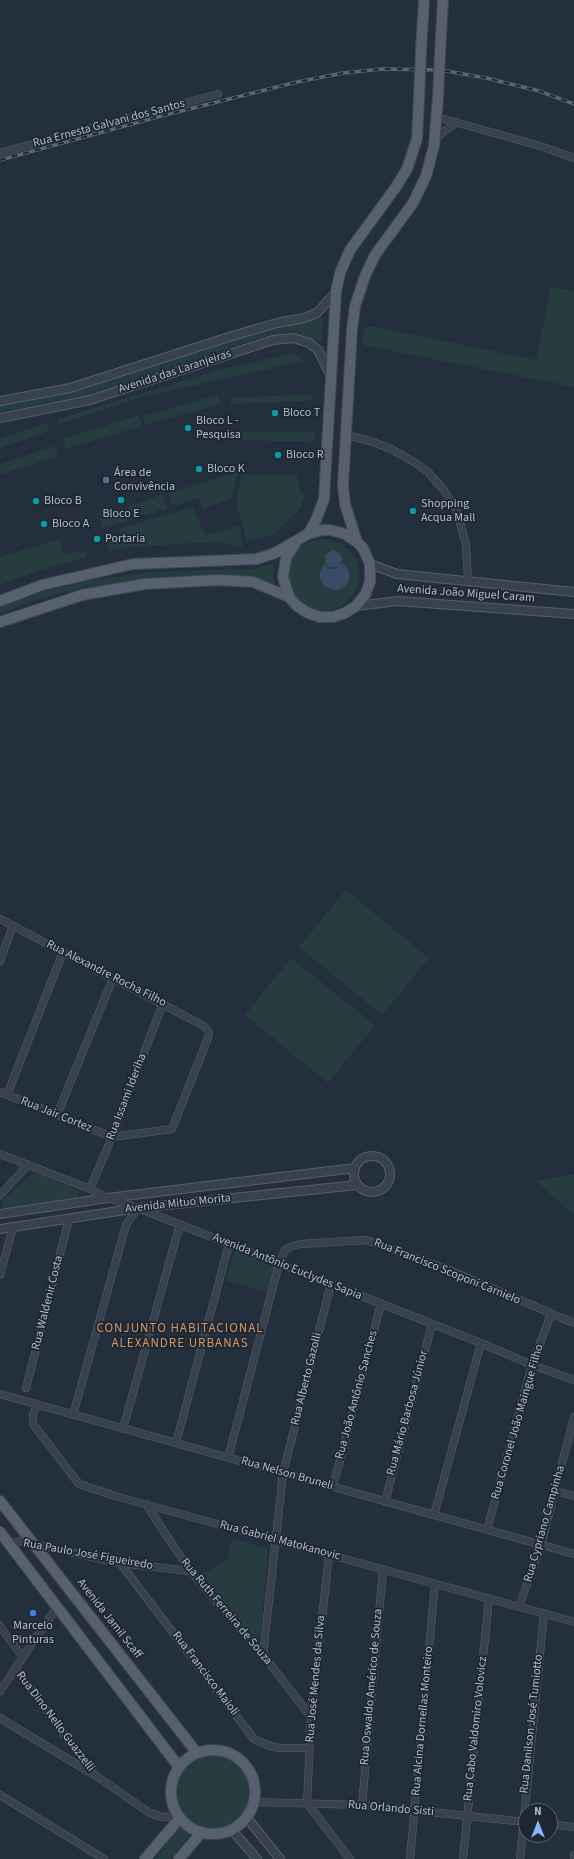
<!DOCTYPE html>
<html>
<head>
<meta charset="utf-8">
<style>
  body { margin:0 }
  #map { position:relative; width:574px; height:1859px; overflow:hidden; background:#242f3e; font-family:"Source Sans 3",sans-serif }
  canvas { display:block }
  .north { position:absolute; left:518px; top:1803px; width:40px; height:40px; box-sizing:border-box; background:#1d2633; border:1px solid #59626f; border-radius:50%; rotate:0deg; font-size:11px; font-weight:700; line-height:16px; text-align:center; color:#b4bcc9 }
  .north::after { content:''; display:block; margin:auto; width:14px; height:18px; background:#8ab4f8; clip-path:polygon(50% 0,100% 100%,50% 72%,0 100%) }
</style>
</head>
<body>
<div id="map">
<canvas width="574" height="1859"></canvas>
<div class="north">N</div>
</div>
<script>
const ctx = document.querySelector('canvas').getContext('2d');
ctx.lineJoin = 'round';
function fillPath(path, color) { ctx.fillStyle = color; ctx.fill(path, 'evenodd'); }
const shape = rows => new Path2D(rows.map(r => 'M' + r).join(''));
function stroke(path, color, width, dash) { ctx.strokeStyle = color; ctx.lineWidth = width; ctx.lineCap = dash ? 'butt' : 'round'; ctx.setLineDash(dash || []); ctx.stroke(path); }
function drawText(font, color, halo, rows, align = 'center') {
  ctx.font = font + ' "Source Sans 3",sans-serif'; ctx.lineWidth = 3.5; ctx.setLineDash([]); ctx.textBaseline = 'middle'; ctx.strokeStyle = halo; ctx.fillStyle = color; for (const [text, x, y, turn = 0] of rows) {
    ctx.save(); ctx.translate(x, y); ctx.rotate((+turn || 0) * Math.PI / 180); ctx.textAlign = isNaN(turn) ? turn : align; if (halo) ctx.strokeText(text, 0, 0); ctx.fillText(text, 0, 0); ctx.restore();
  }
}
fillPath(shape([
  [551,287,574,291,574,387,363,345,364,327,371,326,536,360],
  [322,317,322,342,291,332,266,336,88,395,0,412,0,403,71,391,143,369,206,346,284,324],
  [293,353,304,361,142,397,59,424,58,419,218,370],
  [312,394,312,400,304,401,231,404,230,398],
  [218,395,221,404,145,425,143,416],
  [139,415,142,426,66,449,63,439],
  [47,423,49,431,0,448,0,439],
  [242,432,314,432,314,442,243,440],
  [55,446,58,456,0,475,0,464],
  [237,472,232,498,203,509,199,498,173,506,169,493],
  [242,474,297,475,299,492,305,495,299,510,273,535,247,541,236,501],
  [162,494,167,508,103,528,100,518],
  [193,507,205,535,240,526,242,547,213,542,129,547,109,551,106,542,121,537,119,529],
  '287 575a36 36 0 1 1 72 0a36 36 0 1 1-72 0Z',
  [59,539,64,554,77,551,79,553,87,552,85,558,41,570,0,585,0,557],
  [275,563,273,578,276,585,257,579,226,575,174,576,128,581,69,591,28,603,0,614,0,607,41,592,87,581,150,572,226,569,251,570],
  [346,890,429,958,382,1015,299,947],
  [291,958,375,1025,328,1083,245,1015],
  [36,1172,79,1191,78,1198,6,1208,2,1206,2,1200],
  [574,1174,574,1215,536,1181],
  [235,1251,275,1265,268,1292,225,1281],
  [232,1538,267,1548,268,1550,260,1635,257,1642,201,1575,228,1559],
  '175 1792a38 38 0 1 1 76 0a38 38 0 1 1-76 0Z',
  [181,1826,191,1833,171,1859,155,1859]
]), '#263c3f');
fillPath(shape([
  [333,550,340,554,342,559,340,564,343,563,349,571,349,581,346,585,338,590,333,590,324,586,320,578,320,573,324,564,330,569,334,569,339,567,329,567,325,563,325,555]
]), '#394c67');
const minor = shape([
  [437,117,540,146,574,158],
  [435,140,442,133,457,122],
  [0,153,218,94],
  [346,435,370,441,391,449,414,462,427,471,443,489,456,509,461,526,466,545,468,581],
  [0,919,204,1026,209,1032,208,1038,172,1129,112,1137,0,1092],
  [0,961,13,926],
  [7,1095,63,952],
  [57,1115,113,978],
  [0,1154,90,1189,108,1198,138,1208,481,1343,532,1365,574,1380],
  [90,1189,112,1137,163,1003],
  [0,1195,28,1165],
  [0,1275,13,1227],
  [26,1388,69,1219],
  [0,1394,574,1554],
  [37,1405,33,1414,33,1424,79,1484,115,1496,574,1622],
  [73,1415,126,1225,138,1208],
  [123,1429,180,1224],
  [176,1443,229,1244],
  [228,1458,279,1264,285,1250,290,1247,301,1244,366,1240,449,1270,574,1323],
  [333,1487,381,1304],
  [555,1491,574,1496],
  [385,1502,432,1324],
  [146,1504,190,1571,263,1655,311,1717],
  [434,1515,481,1343],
  [487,1530,532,1365,551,1314],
  [11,1545,20,1541,120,1563,190,1571],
  [329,1555,311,1717,307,1803,350,1859],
  [120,1563,254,1739,267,1745,279,1748,310,1748],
  [519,1607,541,1545,574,1417],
  [0,1626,22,1656],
  [263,1655,283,1473,331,1284],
  [15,1668,93,1773],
  [0,1691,57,1607],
  [0,1718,96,1776,150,1813,162,1817,178,1816],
  [0,1795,104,1859],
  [255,1802,362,1805,526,1822],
  [362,1805,383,1569],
  [550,1824,574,1827],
  [410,1859,435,1584],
  [463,1859,489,1598],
  [520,1859,544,1613],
  [574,1859,574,1855]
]);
const tertiary = shape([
  [0,401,70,388,232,336,277,323,304,318,317,313,336,292],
  [0,418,90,400,273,340,293,338,309,343,318,350,331,376],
  [370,564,397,574,574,592],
  [356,606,398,601,574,614],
  '354 1174a18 18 0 1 1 36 0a18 18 0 1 1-36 0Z',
  [0,1214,108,1198,355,1168],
  [0,1229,138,1208,357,1185],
  [247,1818,280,1859],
  [232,1830,257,1859]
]);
const primary = shape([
  [421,51,424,0],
  [440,53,443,0],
  [308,534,316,520,324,499,336,292,340,273,350,250,396,187,407,169,417,139,419,97],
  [357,542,345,504,343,485,352,330,355,306,365,276,375,255,413,203,426,176,434,146,438,98],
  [0,601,42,585,133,564,257,559,275,553,308,534,323,530,330,530,345,534,357,542,363,548,370,564,370,582,365,595,356,606,345,613,333,617,320,617,308,613,297,606,289,597,283,577,286,558,296,542],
  [0,622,82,595,145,584,218,580,253,582,289,597],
  [0,1501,197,1753],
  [0,1532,179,1767],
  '171 1792a42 42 0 1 1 84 0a42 42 0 1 1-84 0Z',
  [145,1859,180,1818],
  [179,1859,201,1833]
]);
stroke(minor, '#565f6c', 8);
stroke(tertiary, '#565f6c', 10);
stroke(primary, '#414a57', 12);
stroke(minor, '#38414e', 7);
stroke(tertiary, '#38414e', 8);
stroke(primary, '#56606e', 10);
const rail = shape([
  [0,160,161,116,297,82,343,73,381,69,441,70,486,78,539,91,574,104]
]);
stroke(rail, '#5a6575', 3.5);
stroke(rail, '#1d2633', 2, [6]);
const primaryBridge = shape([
  [419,97,421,51],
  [438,98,440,53]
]);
stroke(primaryBridge, '#414a57', 12, []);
stroke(primaryBridge, '#56606e', 10);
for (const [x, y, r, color] of [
  [275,413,4,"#0f9aa8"],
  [188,428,4,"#0f9aa8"],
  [278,455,4,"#0f9aa8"],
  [199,469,4,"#0f9aa8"],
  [106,480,4,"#5c6f8a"],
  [121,500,4,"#0f9aa8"],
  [36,501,4,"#0f9aa8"],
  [413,511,4,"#0f9aa8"],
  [44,524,4,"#0f9aa8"],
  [97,539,4,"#0f9aa8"],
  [33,1613,4,"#3f7fe0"]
]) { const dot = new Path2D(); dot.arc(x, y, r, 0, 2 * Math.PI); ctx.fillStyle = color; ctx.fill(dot); stroke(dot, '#1d2633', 1.5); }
drawText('12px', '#b4bcc9', '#1d2633', [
  ["Rua Ernesta Galvani dos Santos",109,124,-15],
  ["Avenida das Laranjeiras",175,372,-18],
  ["Avenida João Miguel Caram",466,594,4],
  ["Rua Alexandre Rocha Filho",106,974,27],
  ["Rua Issami Ideriha",127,1097,-69],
  ["Rua Jair Cortez",56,1115,22],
  ["Avenida Mituo Morita",178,1204,-6],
  ["Avenida Antônio Euclydes Sapia",287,1267,22],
  ["Rua Francisco Scoponi Carnielo",447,1272,22],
  ["Rua Waldenir Costa",48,1303,-76],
  ["Rua Alberto Gazolli",307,1379,-76],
  ["Rua João Antônio Sanches",357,1395,-75],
  ["Rua Mário Barbosa Júnior",408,1413,-75],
  ["Rua Coronel João Maingue Filho",518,1422,-74],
  ["Rua Nelson Bruneli",287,1474,16],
  ["Rua Cypriano Campinha",545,1524,-74],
  ["Rua Gabriel Matokanovic",280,1541,15],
  ["Rua Paulo José Figueiredo",88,1555,10],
  ["Rua Ruth Ferreira de Souza",226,1612,50],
  ["Avenida Jamil Scaff",109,1619,52],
  ["Rua Francisco Maioli",205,1674,53],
  ["Rua José Mendes da Silva",316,1679,-85],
  ["Rua Oswaldo Américo de Souza",372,1687,-85],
  ["Rua Alcina Dornellas Monteiro",423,1721,-85],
  ["Rua Dino Nello Guazzelli",55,1722,53],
  ["Rua Danilson José Tumiotto",532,1724,-84],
  ["Rua Cabo Valdomiro Volovicz",476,1729,-84],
  ["Rua Orlando Sisti",391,1809,5]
]);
drawText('12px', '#b4bcc9', '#1d2633', [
  ["Bloco T",283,413],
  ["Bloco L -",196,421],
  ["Pesquisa",196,435],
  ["Bloco R",286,455],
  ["Bloco K",207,469],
  ["Área de",114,473],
  ["Convivência",114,487],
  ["Bloco B",44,501],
  ["Shopping",421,504],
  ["Acqua Mall",421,518],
  ["Bloco E",121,514,"center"],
  ["Bloco A",52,524],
  ["Portaria",105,539],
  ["Marcelo",33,1626,"center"],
  ["Pinturas",33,1640,"center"]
], 'left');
ctx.letterSpacing = '1px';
drawText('13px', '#d59563', '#1d2633', [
  ["CONJUNTO HABITACIONAL",180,1329],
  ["ALEXANDRE URBANAS",180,1344]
]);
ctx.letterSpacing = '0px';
</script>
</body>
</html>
